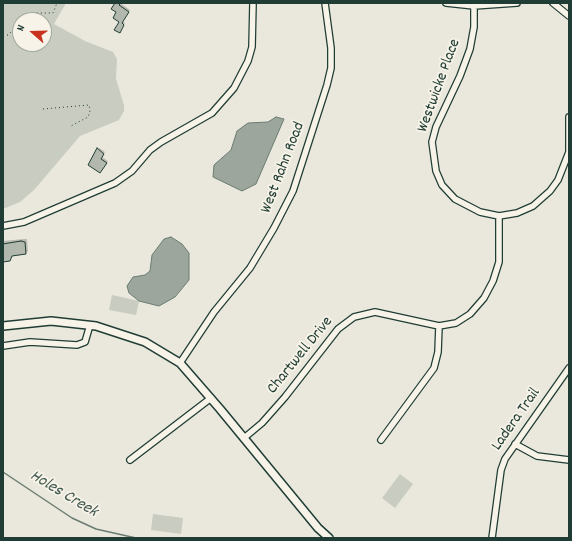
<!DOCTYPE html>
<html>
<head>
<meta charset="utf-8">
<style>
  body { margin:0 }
  #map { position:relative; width:572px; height:541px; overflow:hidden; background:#eae8dd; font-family:Dekko,sans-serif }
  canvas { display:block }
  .frame { position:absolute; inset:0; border:4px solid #1f3d34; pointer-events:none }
  .north { position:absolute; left:12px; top:12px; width:40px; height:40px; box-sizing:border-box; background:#f7f3e8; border:1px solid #a1aaa0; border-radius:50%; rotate:290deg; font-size:11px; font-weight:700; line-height:16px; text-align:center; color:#1f3d34 }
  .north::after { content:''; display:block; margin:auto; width:14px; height:18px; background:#c8321e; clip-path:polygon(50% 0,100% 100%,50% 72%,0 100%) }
</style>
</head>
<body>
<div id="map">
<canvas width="572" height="541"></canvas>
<div class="frame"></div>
<div class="north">N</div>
</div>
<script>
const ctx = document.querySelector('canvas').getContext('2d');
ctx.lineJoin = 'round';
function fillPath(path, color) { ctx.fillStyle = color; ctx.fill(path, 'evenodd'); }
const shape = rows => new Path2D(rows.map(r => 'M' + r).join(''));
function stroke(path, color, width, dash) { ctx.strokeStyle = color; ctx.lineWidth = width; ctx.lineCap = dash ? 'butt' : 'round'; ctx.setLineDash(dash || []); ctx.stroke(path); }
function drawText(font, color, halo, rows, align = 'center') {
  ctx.font = font + ' Dekko,sans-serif'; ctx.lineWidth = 3.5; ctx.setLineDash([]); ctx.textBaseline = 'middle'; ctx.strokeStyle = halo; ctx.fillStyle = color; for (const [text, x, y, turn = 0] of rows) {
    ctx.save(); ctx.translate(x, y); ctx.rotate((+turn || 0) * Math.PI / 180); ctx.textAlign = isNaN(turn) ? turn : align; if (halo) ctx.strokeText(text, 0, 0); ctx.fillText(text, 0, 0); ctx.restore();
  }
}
fillPath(shape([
  [3,3,66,3,54,24,85,41,113,52,117,59,116,79,124,105,124,111,119,120,80,136,34,190,20,202,3,209],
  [20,20,44,20,44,44,20,44],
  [112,295,139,301,136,315,109,310],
  [400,474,413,484,395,508,382,498],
  [153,514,183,518,181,534,151,530]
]), '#c8ccc1');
const water = shape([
  [276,117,284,119,256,184,242,191,213,177,214,165,231,150,237,131,248,123,268,122,276,117],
  [171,237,182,244,189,253,189,280,175,297,159,306,139,301,129,293,127,286,133,277,145,275,150,271,152,255,164,239,171,237]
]);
fillPath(water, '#9ca69c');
stroke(water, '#6a7c72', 1);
fillPath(shape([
  [114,3,120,3,130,10,123,21,125,23,121,30,118,12,112,8],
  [99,148,105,152,102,157,108,161,101,170,98,149],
  [24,239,27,239,28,251,26,253,13,255,9,260,3,261,3,241]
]), '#0003');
stroke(shape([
  [3,472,72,518,96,529,136,538]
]), '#6a7c72', 1.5);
const building = shape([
  [115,3,121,3,119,5,129,12,122,23,124,25,120,33,114,30,119,22,113,18,116,12,111,9,115,3],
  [97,148,104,154,101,159,107,163,100,173,88,165,97,148],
  [21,241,25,242,26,254,12,256,10,261,3,262,3,244,21,241]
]);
fillPath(building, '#b2b8ae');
stroke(building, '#1f3d34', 1);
const minor = shape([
  [446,3,474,6,517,3],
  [553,3,569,16],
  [474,6,474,27,470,49,460,76,436,127,432,142,436,171,442,185,455,199,480,212,499,216,517,213,533,206,550,191,558,180,569,152,569,117],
  [3,226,24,222,115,183,132,171,150,150,161,142,212,113,234,88,248,61,252,47,253,3],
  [3,346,30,342,77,345,85,342,90,325],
  [180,363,214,312,250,268,274,228,293,191,327,85,331,68,331,48,325,3],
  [244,438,262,423,285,397,338,329,354,317,375,312,439,326,456,323,470,314,484,298,493,281,499,262,499,216],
  [381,440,434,368,438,352,439,326],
  [515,444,537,456,569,460],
  [130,460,211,398],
  [492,538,501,470,505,459,569,368]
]);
const major = shape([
  [3,326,51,321,96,326,145,342,180,363,220,409,318,528,329,538]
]);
stroke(minor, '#1f3d34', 8);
stroke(major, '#1f3d34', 10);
stroke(shape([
  [23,20,33,13,53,13,57,3],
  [3,35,8,35,20,23],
  [43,109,89,105,90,111,88,117,69,127]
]), '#1f3d34', 1, [1, 3]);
stroke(minor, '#f7f3e8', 5.5);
stroke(major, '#f7f3e8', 7);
drawText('16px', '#1f3d34', '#f7f3e8', [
  ["Westwicke Place",440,86,-70],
  ["West Rahn Road",284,168,-69],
  ["Chartwell Drive",301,356,-51],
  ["Ladera Trail",517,420,-55]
]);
drawText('italic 17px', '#445c53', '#f7f3e8', [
  ["Holes Creek",63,495,31]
]);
</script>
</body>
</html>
